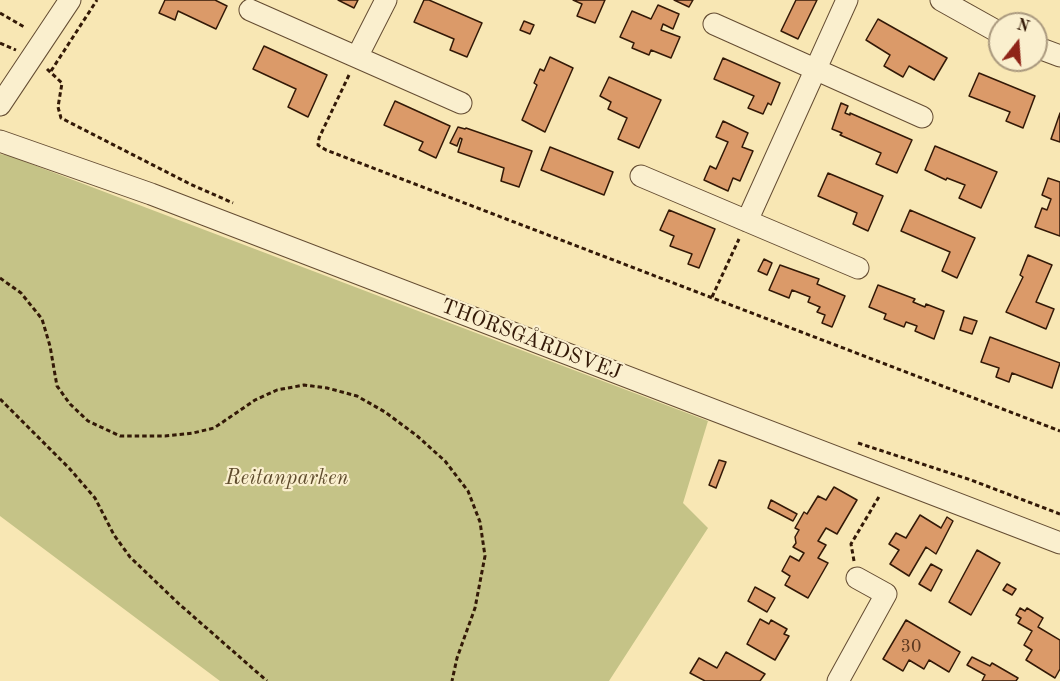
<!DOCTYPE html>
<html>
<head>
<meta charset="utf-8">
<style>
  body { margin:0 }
  #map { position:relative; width:1060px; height:681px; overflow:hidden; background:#f8e7b4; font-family:"Old Standard TT",serif }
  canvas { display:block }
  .north { position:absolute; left:988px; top:12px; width:60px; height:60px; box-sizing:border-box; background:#faefce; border:2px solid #aa997e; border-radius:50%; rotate:17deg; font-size:16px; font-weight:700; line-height:24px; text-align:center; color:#331907 }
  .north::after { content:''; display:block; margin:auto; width:21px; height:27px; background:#8f2418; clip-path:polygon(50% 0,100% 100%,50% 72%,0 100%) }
</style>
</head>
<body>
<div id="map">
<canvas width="1060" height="681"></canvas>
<div class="north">N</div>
</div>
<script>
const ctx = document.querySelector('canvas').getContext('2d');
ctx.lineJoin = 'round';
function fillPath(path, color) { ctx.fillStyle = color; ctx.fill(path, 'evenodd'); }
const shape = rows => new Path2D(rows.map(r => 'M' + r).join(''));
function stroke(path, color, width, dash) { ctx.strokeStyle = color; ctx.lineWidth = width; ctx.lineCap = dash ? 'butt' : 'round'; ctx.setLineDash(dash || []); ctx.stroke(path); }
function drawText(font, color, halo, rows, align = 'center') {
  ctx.font = font + ' "Old Standard TT",serif'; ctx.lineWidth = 4.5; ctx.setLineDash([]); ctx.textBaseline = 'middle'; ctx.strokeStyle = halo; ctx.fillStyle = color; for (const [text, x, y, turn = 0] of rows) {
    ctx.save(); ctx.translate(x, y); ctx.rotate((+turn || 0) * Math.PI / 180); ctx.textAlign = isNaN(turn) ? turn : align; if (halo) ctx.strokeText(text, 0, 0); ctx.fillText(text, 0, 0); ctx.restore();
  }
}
fillPath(shape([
  [0,154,10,156,708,421,683,503,708,528,609,681,220,681,0,516]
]), '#c5c387');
const building = shape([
  [165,0,215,0,227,6,216,29,178,11,175,20,159,13,165,0],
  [338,0,358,0,354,8,338,0],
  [424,0,429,0,482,23,467,57,450,50,454,39,414,22,424,0],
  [573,0,605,0,595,23,577,16,582,4,573,0],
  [674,0,693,0,689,7,674,0],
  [796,0,817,0,798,39,781,31,796,0],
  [658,5,679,14,673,29,663,24,661,30,680,37,671,58,651,50,649,55,632,48,634,43,620,37,632,11,651,19,658,5],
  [878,19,947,58,934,80,909,66,903,77,884,66,890,55,866,40,878,19],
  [524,21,534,25,530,34,520,30,524,21],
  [264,46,327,75,308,117,288,107,296,89,253,69,264,46],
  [550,57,573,68,545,132,522,120,537,85,534,83,540,69,544,71,550,57],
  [723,58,780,83,771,105,768,103,763,114,748,108,754,96,714,79,723,58],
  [979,73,1035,96,1023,128,1006,121,1010,112,969,96,979,73],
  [609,77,661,100,639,148,618,139,627,118,608,109,611,102,600,96,609,77],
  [395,101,450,126,436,158,419,150,423,142,384,125,395,101],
  [841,103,848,106,845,113,850,115,850,113,912,140,897,173,876,164,881,153,840,135,842,133,832,129,841,103],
  [1060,113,1060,142,1051,139,1060,113],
  [723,121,748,133,742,147,753,151,740,181,733,178,728,191,704,180,710,166,716,169,728,142,716,137,723,121],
  [458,127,465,129,466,128,532,151,519,187,501,181,504,168,458,152,462,139,460,138,457,146,450,143,458,127],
  [935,146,997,172,981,208,959,198,965,185,947,178,946,180,925,170,935,146],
  [550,147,613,172,604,195,541,170,550,147],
  [828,173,883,196,868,231,853,224,857,213,818,196,828,173],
  [1048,178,1060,182,1060,236,1035,227,1042,208,1047,210,1051,199,1042,195,1048,178],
  [669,210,715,229,699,268,688,264,692,254,670,246,674,236,660,230,669,210],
  [910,210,975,238,957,278,942,271,950,252,901,231,910,210],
  [1028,255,1052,265,1036,302,1054,309,1046,329,1006,312,1023,277,1020,275,1028,255],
  [764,259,772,263,767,275,758,271,764,259],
  [780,265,819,279,817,284,845,296,832,327,822,323,825,315,817,312,820,307,808,302,810,297,792,290,789,298,769,290,780,265],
  [878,285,915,299,913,302,925,307,926,304,944,311,934,339,915,331,917,326,906,322,904,327,884,319,886,314,869,307,878,285],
  [964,317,977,321,972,334,960,330,964,317],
  [990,337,1060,363,1052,388,1012,373,1009,382,996,377,999,368,981,362,990,337],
  [719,460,726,462,716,488,709,485,719,460],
  [834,487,857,500,837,534,826,528,818,541,826,545,818,558,828,563,808,598,785,585,790,576,782,571,790,556,799,561,804,553,793,547,796,543,795,537,799,530,795,528,804,512,807,514,818,496,826,500,834,487],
  [771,500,797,514,793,521,768,508,771,500],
  [920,515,941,528,947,517,953,521,936,554,926,547,909,576,890,564,899,550,889,544,896,533,906,538,920,515],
  [977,550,1000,563,971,615,949,602,977,550],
  [931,564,942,570,931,591,919,584,931,564],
  [1007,584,1016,589,1012,595,1003,590,1007,584],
  [755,587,775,598,767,612,748,601,755,587],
  [1020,608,1025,611,1027,608,1043,618,1038,627,1060,640,1060,669,1055,678,1026,660,1032,650,1024,645,1032,631,1018,623,1021,618,1016,615,1020,608],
  [760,619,769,624,771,620,787,629,784,634,789,636,775,660,747,644,760,619],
  [906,620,960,652,949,672,929,660,924,669,909,660,903,671,883,659,906,620],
  [726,652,765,674,760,681,705,681,690,673,699,658,717,668,726,652],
  [972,657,990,666,992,663,1018,678,1016,681,982,681,985,675,967,665,972,657]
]);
fillPath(building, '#db9a69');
stroke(building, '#331907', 1.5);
const minor = shape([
  [941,0,1000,33],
  [250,10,461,103],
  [714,24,922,117],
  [1036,47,1060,56],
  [357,57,386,0],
  [0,105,70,0],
  [0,141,151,194,1060,543],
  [641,176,858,268],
  [747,221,847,0],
  [838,681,886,594,857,578]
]);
stroke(minor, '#644c32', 23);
stroke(shape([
  [0,13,26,28],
  [0,43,16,50],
  [47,69,62,83,58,107,61,118,190,184,233,203],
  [51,71,97,0],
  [349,75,319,138,318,145,326,150,1060,431],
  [0,278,21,293,42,319,50,346,57,386,70,404,88,421,120,436,165,436,193,433,214,428,255,400,277,390,304,385,327,388,357,396,385,412,416,435,445,461,468,491,480,522,485,556,475,608,457,658,452,681],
  [712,297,739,239],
  [0,399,69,468,95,498,114,535,130,557,178,603,267,681],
  [858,443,971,480,1060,514],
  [854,561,851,544,880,495]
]), '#331907', 3, [4.5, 3]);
stroke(minor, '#faefce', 21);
drawText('18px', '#5d3920', null, [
  ["30",911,647]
]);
drawText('21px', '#331907', '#faefce', [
  ["THORSGÅRDSVEJ",531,340,21]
]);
drawText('italic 21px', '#5f4c2d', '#faefce', [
  ["Reitanparken",287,478]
]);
</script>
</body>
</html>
